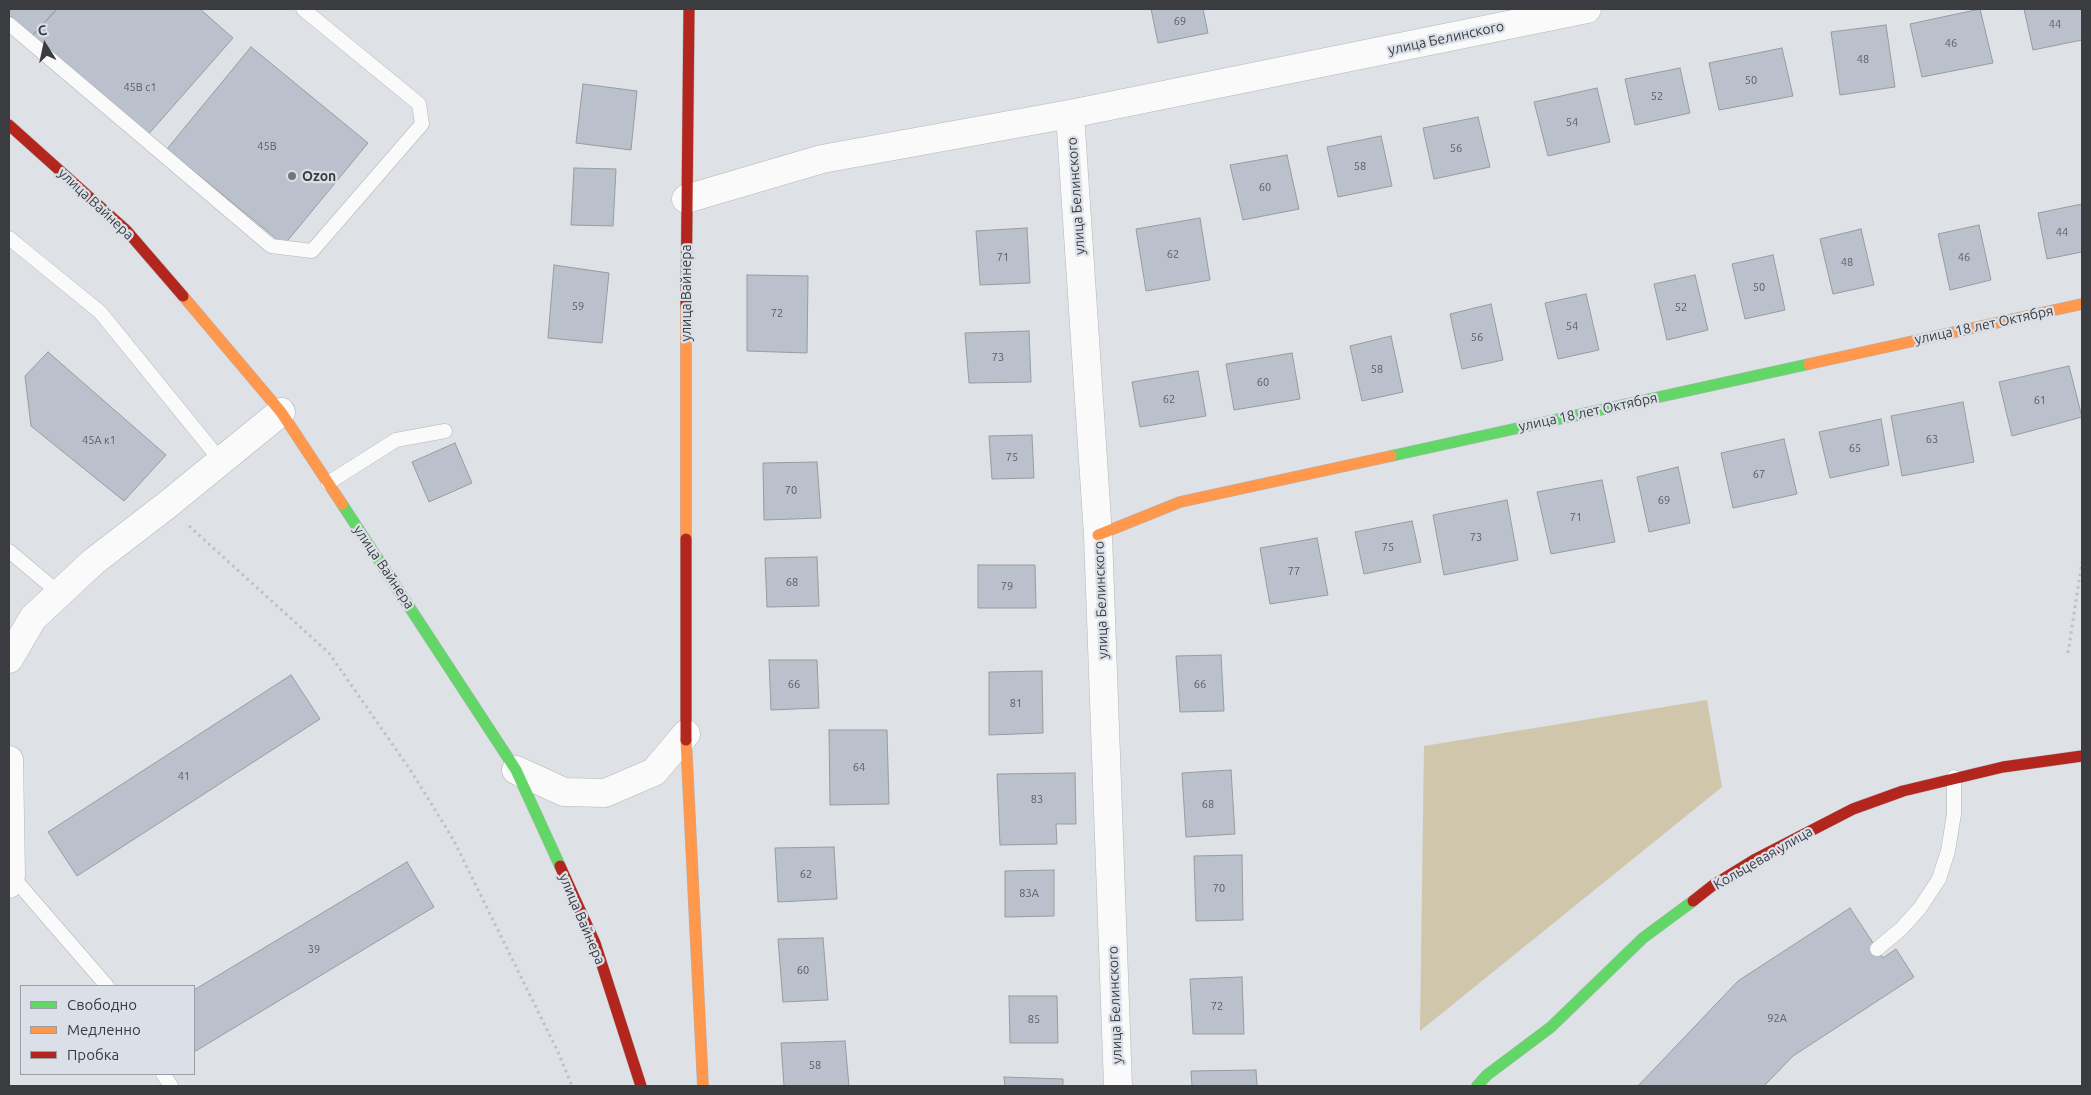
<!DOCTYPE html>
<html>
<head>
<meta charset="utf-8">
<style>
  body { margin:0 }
  #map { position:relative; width:2091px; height:1095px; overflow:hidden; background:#dee1e5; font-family:Ubuntu,sans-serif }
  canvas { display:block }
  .frame { position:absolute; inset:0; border:10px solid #3a3c3f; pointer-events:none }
  .legend { position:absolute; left:20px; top:985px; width:175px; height:90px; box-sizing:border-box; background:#dbe0e8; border:1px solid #9b9ea4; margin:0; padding:6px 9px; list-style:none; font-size:15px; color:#3a3c3f }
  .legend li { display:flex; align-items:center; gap:10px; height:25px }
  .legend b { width:25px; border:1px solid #9b9ea4 }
  .north { position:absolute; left:20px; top:20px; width:50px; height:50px; -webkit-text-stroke:4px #dbe0e8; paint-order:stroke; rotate:350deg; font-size:14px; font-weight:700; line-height:20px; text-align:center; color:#3a3c3f }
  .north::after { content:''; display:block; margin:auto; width:18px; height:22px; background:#3a3c3f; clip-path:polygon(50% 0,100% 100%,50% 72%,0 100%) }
</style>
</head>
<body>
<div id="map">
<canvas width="2091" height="1095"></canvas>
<div class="frame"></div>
<ul class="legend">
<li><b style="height:6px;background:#63d668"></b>Свободно</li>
<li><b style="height:6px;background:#ff974d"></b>Медленно</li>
<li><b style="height:6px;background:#b3261e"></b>Пробка</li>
</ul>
<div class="north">С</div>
</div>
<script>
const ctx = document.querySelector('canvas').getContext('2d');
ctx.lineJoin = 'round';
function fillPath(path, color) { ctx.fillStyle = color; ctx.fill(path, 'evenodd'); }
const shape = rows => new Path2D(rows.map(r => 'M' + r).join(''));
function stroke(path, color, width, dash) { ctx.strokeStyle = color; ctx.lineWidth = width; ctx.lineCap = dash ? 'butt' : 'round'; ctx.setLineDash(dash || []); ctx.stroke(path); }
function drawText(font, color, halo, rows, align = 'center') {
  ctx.font = font + ' Ubuntu,sans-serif'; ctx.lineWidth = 4.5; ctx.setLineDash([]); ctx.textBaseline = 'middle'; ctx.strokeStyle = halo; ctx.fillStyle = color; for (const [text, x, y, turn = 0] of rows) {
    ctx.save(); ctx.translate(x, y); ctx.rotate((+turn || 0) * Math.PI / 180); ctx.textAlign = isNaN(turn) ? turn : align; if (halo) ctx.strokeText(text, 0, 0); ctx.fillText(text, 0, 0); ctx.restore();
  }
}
fillPath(shape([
  [1707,700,1722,787,1420,1031,1424,746]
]), '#d0c6ab');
const building = shape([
  [9,9,57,9,32,36,9,15,9,9],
  [57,9,200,9,233,38,146,137,32,36,57,9],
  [1151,9,1203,9,1208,33,1158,43,1151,9],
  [1980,9,1993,63,1922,77,1910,24,1980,9],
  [2024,9,2082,9,2082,40,2033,50,2024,9],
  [1886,25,1895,87,1840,95,1831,32,1886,25],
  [251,47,368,143,284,245,167,149,251,47],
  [1782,48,1793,96,1719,110,1709,63,1782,48],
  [1680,68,1690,113,1635,125,1625,79,1680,68],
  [583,84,637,91,631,150,576,143,583,84],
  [1597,88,1610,142,1548,156,1534,102,1597,88],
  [1478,117,1490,167,1434,179,1423,128,1478,117],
  [1381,136,1392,186,1338,197,1327,147,1381,136],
  [1287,155,1299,209,1243,220,1230,165,1287,155],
  [574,168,616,169,613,226,571,225,574,168],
  [2082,204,2082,252,2047,259,2038,213,2082,204],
  [1200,218,1210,280,1146,291,1136,229,1200,218],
  [1979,225,1991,280,1950,290,1938,234,1979,225],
  [1027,228,1030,283,980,285,976,231,1027,228],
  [1861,229,1874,285,1833,294,1820,239,1861,229],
  [1773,255,1785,310,1745,319,1732,264,1773,255],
  [554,265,609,273,602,343,548,338,554,265],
  [747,275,808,276,807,353,747,351,747,275],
  [1695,275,1708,330,1667,340,1654,284,1695,275],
  [1586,294,1599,350,1558,359,1545,303,1586,294],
  [1491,304,1503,360,1462,369,1450,314,1491,304],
  [1029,331,1031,382,969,383,965,333,1029,331],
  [1391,336,1403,392,1362,401,1350,346,1391,336],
  [48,352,166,455,124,501,31,426,25,376,48,352],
  [1292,353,1300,399,1234,410,1226,364,1292,353],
  [2069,366,2082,417,2012,436,1999,382,2069,366],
  [1198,371,1206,416,1140,427,1132,382,1198,371],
  [1963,402,1974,462,1902,476,1891,416,1963,402],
  [1881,419,1889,465,1830,478,1819,432,1881,419],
  [1032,435,1034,478,992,479,989,436,1032,435],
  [1784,439,1797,494,1733,508,1721,453,1784,439],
  [455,443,472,483,429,502,412,462,455,443],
  [817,462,821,518,764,520,763,463,817,462],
  [1678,467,1690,523,1649,532,1637,477,1678,467],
  [1602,480,1615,542,1551,554,1537,492,1602,480],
  [1507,500,1518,560,1444,575,1433,515,1507,500],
  [1412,521,1421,562,1364,574,1355,532,1412,521],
  [1317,538,1328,595,1270,604,1260,548,1317,538],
  [817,557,819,606,767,607,765,558,817,557],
  [978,565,1035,565,1036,608,978,608,978,565],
  [1221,655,1224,711,1180,712,1176,656,1221,655],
  [769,660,817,660,819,708,771,710,769,660],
  [1042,671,1043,733,989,735,989,672,1042,671],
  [291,675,320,719,77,876,48,832,291,675],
  [829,730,887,730,889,804,830,805,829,730],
  [1231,770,1235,834,1186,837,1182,773,1231,770],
  [1075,773,1076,824,1056,824,1057,844,1000,845,997,774,1075,773],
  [834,847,837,899,778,902,775,848,834,847],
  [1242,855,1243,920,1196,921,1194,856,1242,855],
  [407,862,434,907,194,1052,194,990,407,862],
  [1054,870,1054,916,1005,917,1005,871,1054,870],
  [1850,908,1883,958,1896,949,1914,977,1793,1056,1764,1086,1638,1086,1738,981,1850,908],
  [823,938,828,1000,783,1002,778,939,823,938],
  [1242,977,1244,1034,1193,1034,1190,979,1242,977],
  [1009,996,1057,996,1058,1043,1010,1043,1009,996],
  [845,1041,849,1086,784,1086,781,1043,845,1041],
  [1256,1070,1257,1086,1192,1086,1191,1071,1256,1070],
  [1004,1077,1063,1079,1063,1086,1005,1086,1004,1077]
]);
fillPath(building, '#bac1cc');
stroke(building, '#999b9e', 1);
const lane = shape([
  [9,24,271,246,312,251,422,124,419,104,303,9],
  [9,238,100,312,221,461],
  [328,483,396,440,445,431],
  [9,551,59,593],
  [11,875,107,986],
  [1877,949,1901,929,1920,908,1939,879,1948,851,1954,814,1954,777],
  [163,1074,171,1086]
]);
const street = shape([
  [1070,114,1098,535,1118,1086],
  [686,199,822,159,1070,114,1587,9],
  [9,659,33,618,93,562,167,505,281,412],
  [9,760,11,875,9,884],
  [516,770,564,792,605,793,654,772,686,734]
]);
const fast = shape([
  [1391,456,1809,364],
  [342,504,516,770,560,866],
  [1477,1086,1487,1075,1551,1027,1643,938,1693,901]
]);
const slow = shape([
  [183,296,281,412,342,504],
  [686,307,686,539],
  [1809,364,2082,304],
  [1098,535,1180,502,1391,456],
  [686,740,703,1086]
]);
const jam = shape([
  [9,125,126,230,183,296],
  [686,307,689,9],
  [686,539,686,740],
  [560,866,595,943,641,1086],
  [1693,901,1712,886,1754,860,1853,809,1903,791,2003,767,2082,756]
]);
stroke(lane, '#b4b6b9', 15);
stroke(street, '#b4b6b9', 29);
stroke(fast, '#b4b6b9', 12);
stroke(slow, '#b4b6b9', 12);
stroke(jam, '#b4b6b9', 12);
stroke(shape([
  [189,526,329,653,411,771,453,839,558,1052,572,1086],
  [2068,653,2082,562]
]), '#bfc0c3', 3, [2.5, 4]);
stroke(lane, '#fafafb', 14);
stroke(street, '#fafafb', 28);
stroke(fast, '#63d668', 11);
stroke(slow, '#ff974d', 11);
stroke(jam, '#b3261e', 11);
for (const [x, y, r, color] of [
  [292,176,5,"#737679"]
]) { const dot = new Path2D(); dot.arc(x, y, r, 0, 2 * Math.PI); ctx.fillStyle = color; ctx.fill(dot); stroke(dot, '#dbe0e8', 2); }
drawText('11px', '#5a5d62', null, [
  ["69",1180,21],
  ["44",2055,24],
  ["46",1951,43],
  ["48",1863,59],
  ["50",1751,80],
  ["45В с1",140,87],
  ["52",1657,96],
  ["54",1572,122],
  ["45В",267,146],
  ["56",1456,148],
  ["58",1360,166],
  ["60",1265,187],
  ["44",2062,232],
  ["62",1173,254],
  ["71",1003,257],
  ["46",1964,257],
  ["48",1847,262],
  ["50",1759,287],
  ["59",578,306],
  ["52",1681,307],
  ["72",777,313],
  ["54",1572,326],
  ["56",1477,337],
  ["73",998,357],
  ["58",1377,369],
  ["60",1263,382],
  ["62",1169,399],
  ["61",2040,400],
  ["63",1932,439],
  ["45А к1",99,440],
  ["65",1855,448],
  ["75",1012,457],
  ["67",1759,474],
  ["70",791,490],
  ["69",1664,500],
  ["71",1576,517],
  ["73",1476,537],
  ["75",1388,547],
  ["77",1294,571],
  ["68",792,582],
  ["79",1007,586],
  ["66",794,684],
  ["66",1200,684],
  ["81",1016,703],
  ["64",859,767],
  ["41",184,776],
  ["83",1037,799],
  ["68",1208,804],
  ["62",806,874],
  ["70",1219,888],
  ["83А",1029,893],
  ["39",314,949],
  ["60",803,970],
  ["72",1217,1006],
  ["92А",1777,1018],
  ["85",1034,1019],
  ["58",815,1065]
]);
drawText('14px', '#3a3c3f', '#dbe0e8', [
  ["улица Белинского",1446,38,-12],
  ["улица Белинского",1076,196,-94],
  ["улица Вайнера",96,204,43],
  ["улица Вайнера",686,293,-90],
  ["улица 18 лет Октября",1984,325,-12],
  ["улица 18 лет Октября",1588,412,-12],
  ["улица Вайнера",384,567,56],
  ["улица Белинского",1101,600,-92],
  ["Кольцевая улица",1763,858,-30],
  ["улица Вайнера",582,919,67],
  ["улица Белинского",1115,1005,-92]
]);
drawText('bold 14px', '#3a3c3f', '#dbe0e8', [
  ["Ozon",302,176]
], 'left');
</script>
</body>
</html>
